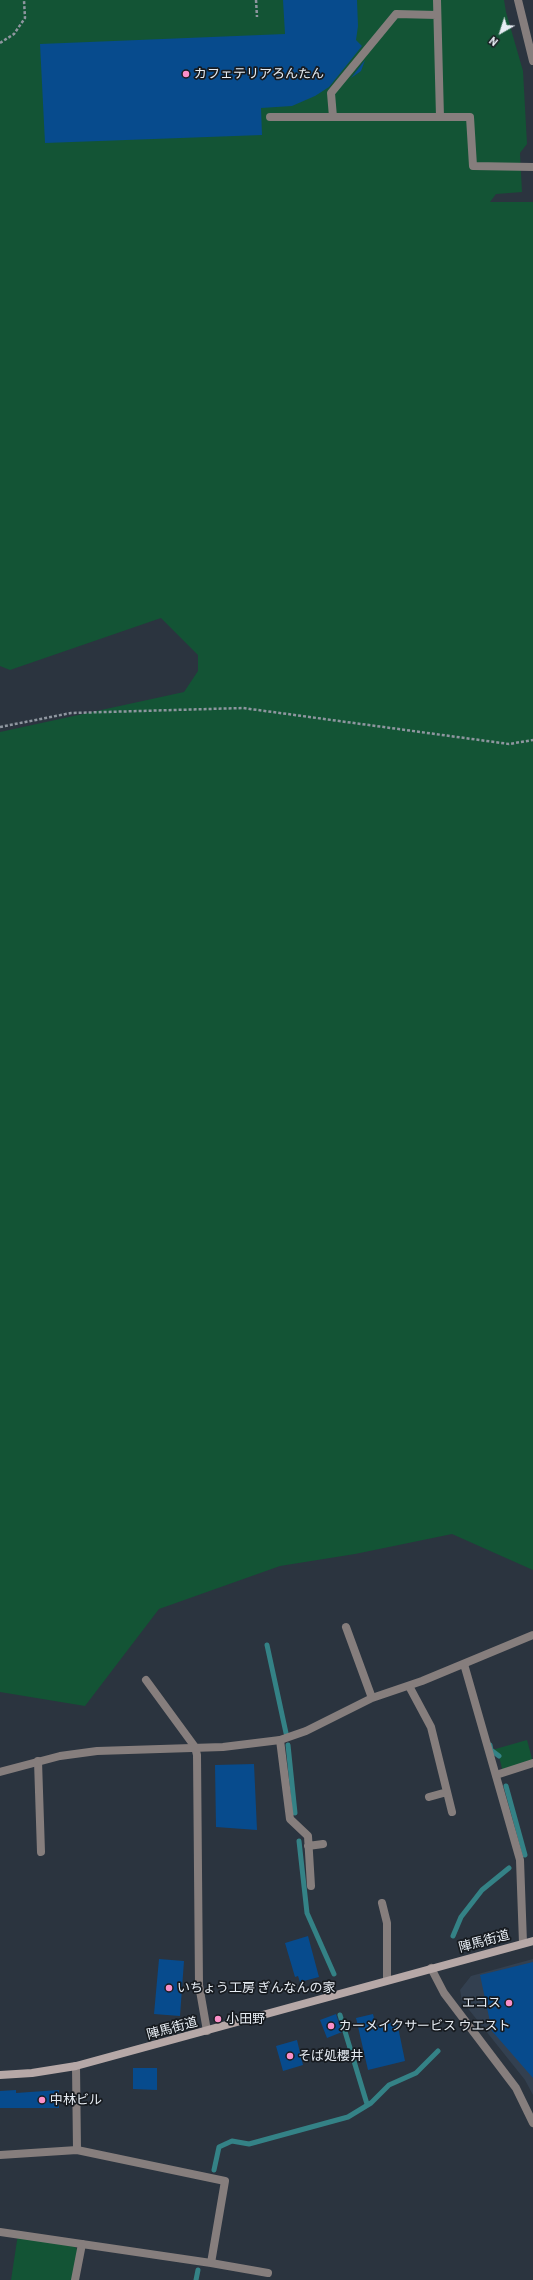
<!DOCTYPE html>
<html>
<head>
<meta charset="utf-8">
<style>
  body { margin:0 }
  #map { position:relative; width:533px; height:2280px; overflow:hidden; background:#2b343f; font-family:Barlow,sans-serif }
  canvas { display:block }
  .north { position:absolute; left:481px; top:12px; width:40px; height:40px; -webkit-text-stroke:3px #171b20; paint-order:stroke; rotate:219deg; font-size:11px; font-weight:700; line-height:16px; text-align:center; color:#e7edf4 }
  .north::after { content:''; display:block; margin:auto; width:14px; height:18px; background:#e7edf4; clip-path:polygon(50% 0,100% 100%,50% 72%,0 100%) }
</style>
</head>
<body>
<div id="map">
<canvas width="533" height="2280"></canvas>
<div class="north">N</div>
</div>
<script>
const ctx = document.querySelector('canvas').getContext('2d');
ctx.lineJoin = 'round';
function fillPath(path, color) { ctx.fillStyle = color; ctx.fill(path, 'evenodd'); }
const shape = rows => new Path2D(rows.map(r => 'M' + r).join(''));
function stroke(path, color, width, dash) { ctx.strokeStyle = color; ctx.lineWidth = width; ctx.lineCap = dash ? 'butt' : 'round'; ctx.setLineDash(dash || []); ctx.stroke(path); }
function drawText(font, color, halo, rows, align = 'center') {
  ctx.font = font + ' Barlow,"Noto Sans JP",sans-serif'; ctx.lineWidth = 3.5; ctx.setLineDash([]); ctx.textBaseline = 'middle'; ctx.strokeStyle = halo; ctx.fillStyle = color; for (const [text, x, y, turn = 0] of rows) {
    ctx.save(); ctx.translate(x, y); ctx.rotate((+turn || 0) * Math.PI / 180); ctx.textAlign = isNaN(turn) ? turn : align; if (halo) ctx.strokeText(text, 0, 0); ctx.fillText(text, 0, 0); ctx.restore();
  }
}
fillPath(shape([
  [533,1959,533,2095,525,2080,462,2001,460,1990,471,1976]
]), '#334050');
fillPath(shape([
  [0,0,504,0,506,12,523,71,527,144,520,153,522,192,496,194,490,202,533,202,533,1570,452,1534,355,1554,280,1566,159,1609,85,1706,0,1692,0,732,184,692,198,671,198,655,161,618,10,670,0,666],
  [527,1740,533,1762,503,1773,499,1756,492,1750],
  [18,2234,71,2242,80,2253,75,2280,11,2280]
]), '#135435');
stroke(shape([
  [267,1645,286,1733],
  [288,1745,295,1813],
  [490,1745,491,1750,499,1756],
  [506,1786,525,1855],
  [299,1841,307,1913,334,1974],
  [453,1936,461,1917,482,1890,509,1868],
  [340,2015,367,2104],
  [214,2170,219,2147,232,2141,249,2144,348,2117,371,2103,389,2085,416,2073,438,2051],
  [196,2280,198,2270]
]), '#348286', 5);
fillPath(shape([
  [283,0,357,0,358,26,356,40,362,46,329,87,315,96,292,106,261,108,262,135,45,143,40,44,285,34],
  [365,60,361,71,351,78],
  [254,1764,257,1830,216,1827,215,1765],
  [308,1936,319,1977,300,1982,298,1976,295,1977,285,1943],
  [159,1959,184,1961,180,2016,154,2014],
  [533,1962,533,2078,492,2031,480,1975],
  [336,2014,342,2032,327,2038,320,2020],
  [373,2014,376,2026,397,2022,405,2061,368,2070,356,2018],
  [297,2040,303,2065,283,2071,276,2046],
  [133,2068,157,2068,157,2090,133,2089],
  [16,2090,16,2093,59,2090,59,2108,0,2108,0,2091]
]), '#074b8d');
stroke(shape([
  [256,0,257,17],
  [0,43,14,34,25,18,24,0],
  [0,727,71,713,243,708,509,744,533,740]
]), '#8e969f', 2.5, [3, 2]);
stroke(shape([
  [437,0,440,117],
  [437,15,396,14,331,93,333,117,470,117,473,166,533,167],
  [270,117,333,117],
  [146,1680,195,1747,197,1755,199,1985,207,2031],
  [409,1686,431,1727,452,1812],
  [280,1740,290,1819,308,1836,311,1886],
  [38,1761,41,1852],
  [496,1775,533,1763],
  [429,1797,447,1792],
  [308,1846,323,1844],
  [382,1903,387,1923,387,1980],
  [75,2280,82,2244]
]), '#867e7d', 8);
stroke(shape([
  [346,1627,372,1698],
  [464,1664,520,1860,523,1943],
  [0,1772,60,1756,97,1751,223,1747,280,1740,306,1731,372,1698,422,1681,533,1635],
  [76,2066,77,2150],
  [0,2155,77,2150,225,2181,211,2263,0,2232],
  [211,2263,268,2273]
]), '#867e7d', 8);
stroke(shape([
  [518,0,533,61],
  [431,1968,444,1993,516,2088,533,2123]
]), '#867e7d', 8);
stroke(shape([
  [0,2075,32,2073,76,2066,533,1941]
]), '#b6a8a7', 8);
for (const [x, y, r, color] of [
  [186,74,4,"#fa8fc8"],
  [169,1988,4,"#fa8fc8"],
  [509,2003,4,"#fa8fc8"],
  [218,2019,4,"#fa8fc8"],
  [331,2026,4,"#fa8fc8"],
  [290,2056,4,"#fa8fc8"],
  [42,2100,4,"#fa8fc8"]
]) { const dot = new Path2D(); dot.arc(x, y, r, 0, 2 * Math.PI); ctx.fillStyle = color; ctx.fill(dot); stroke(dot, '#171b20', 1.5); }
drawText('13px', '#e7edf4', '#171b20', [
  ["カフェテリアろんたん",194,74],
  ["いちょう工房 ぎんなんの家",177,1988],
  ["エコス",501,2003,"right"],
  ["小田野",226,2019],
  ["カーメイクサービス ウエスト",339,2026],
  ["そば処櫻井",298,2056],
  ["中林ビル",50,2100]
], 'left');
drawText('13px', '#e7edf4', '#171b20', [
  ["陣馬街道",484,1941,-15],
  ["陣馬街道",172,2028,-15]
]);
</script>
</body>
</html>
